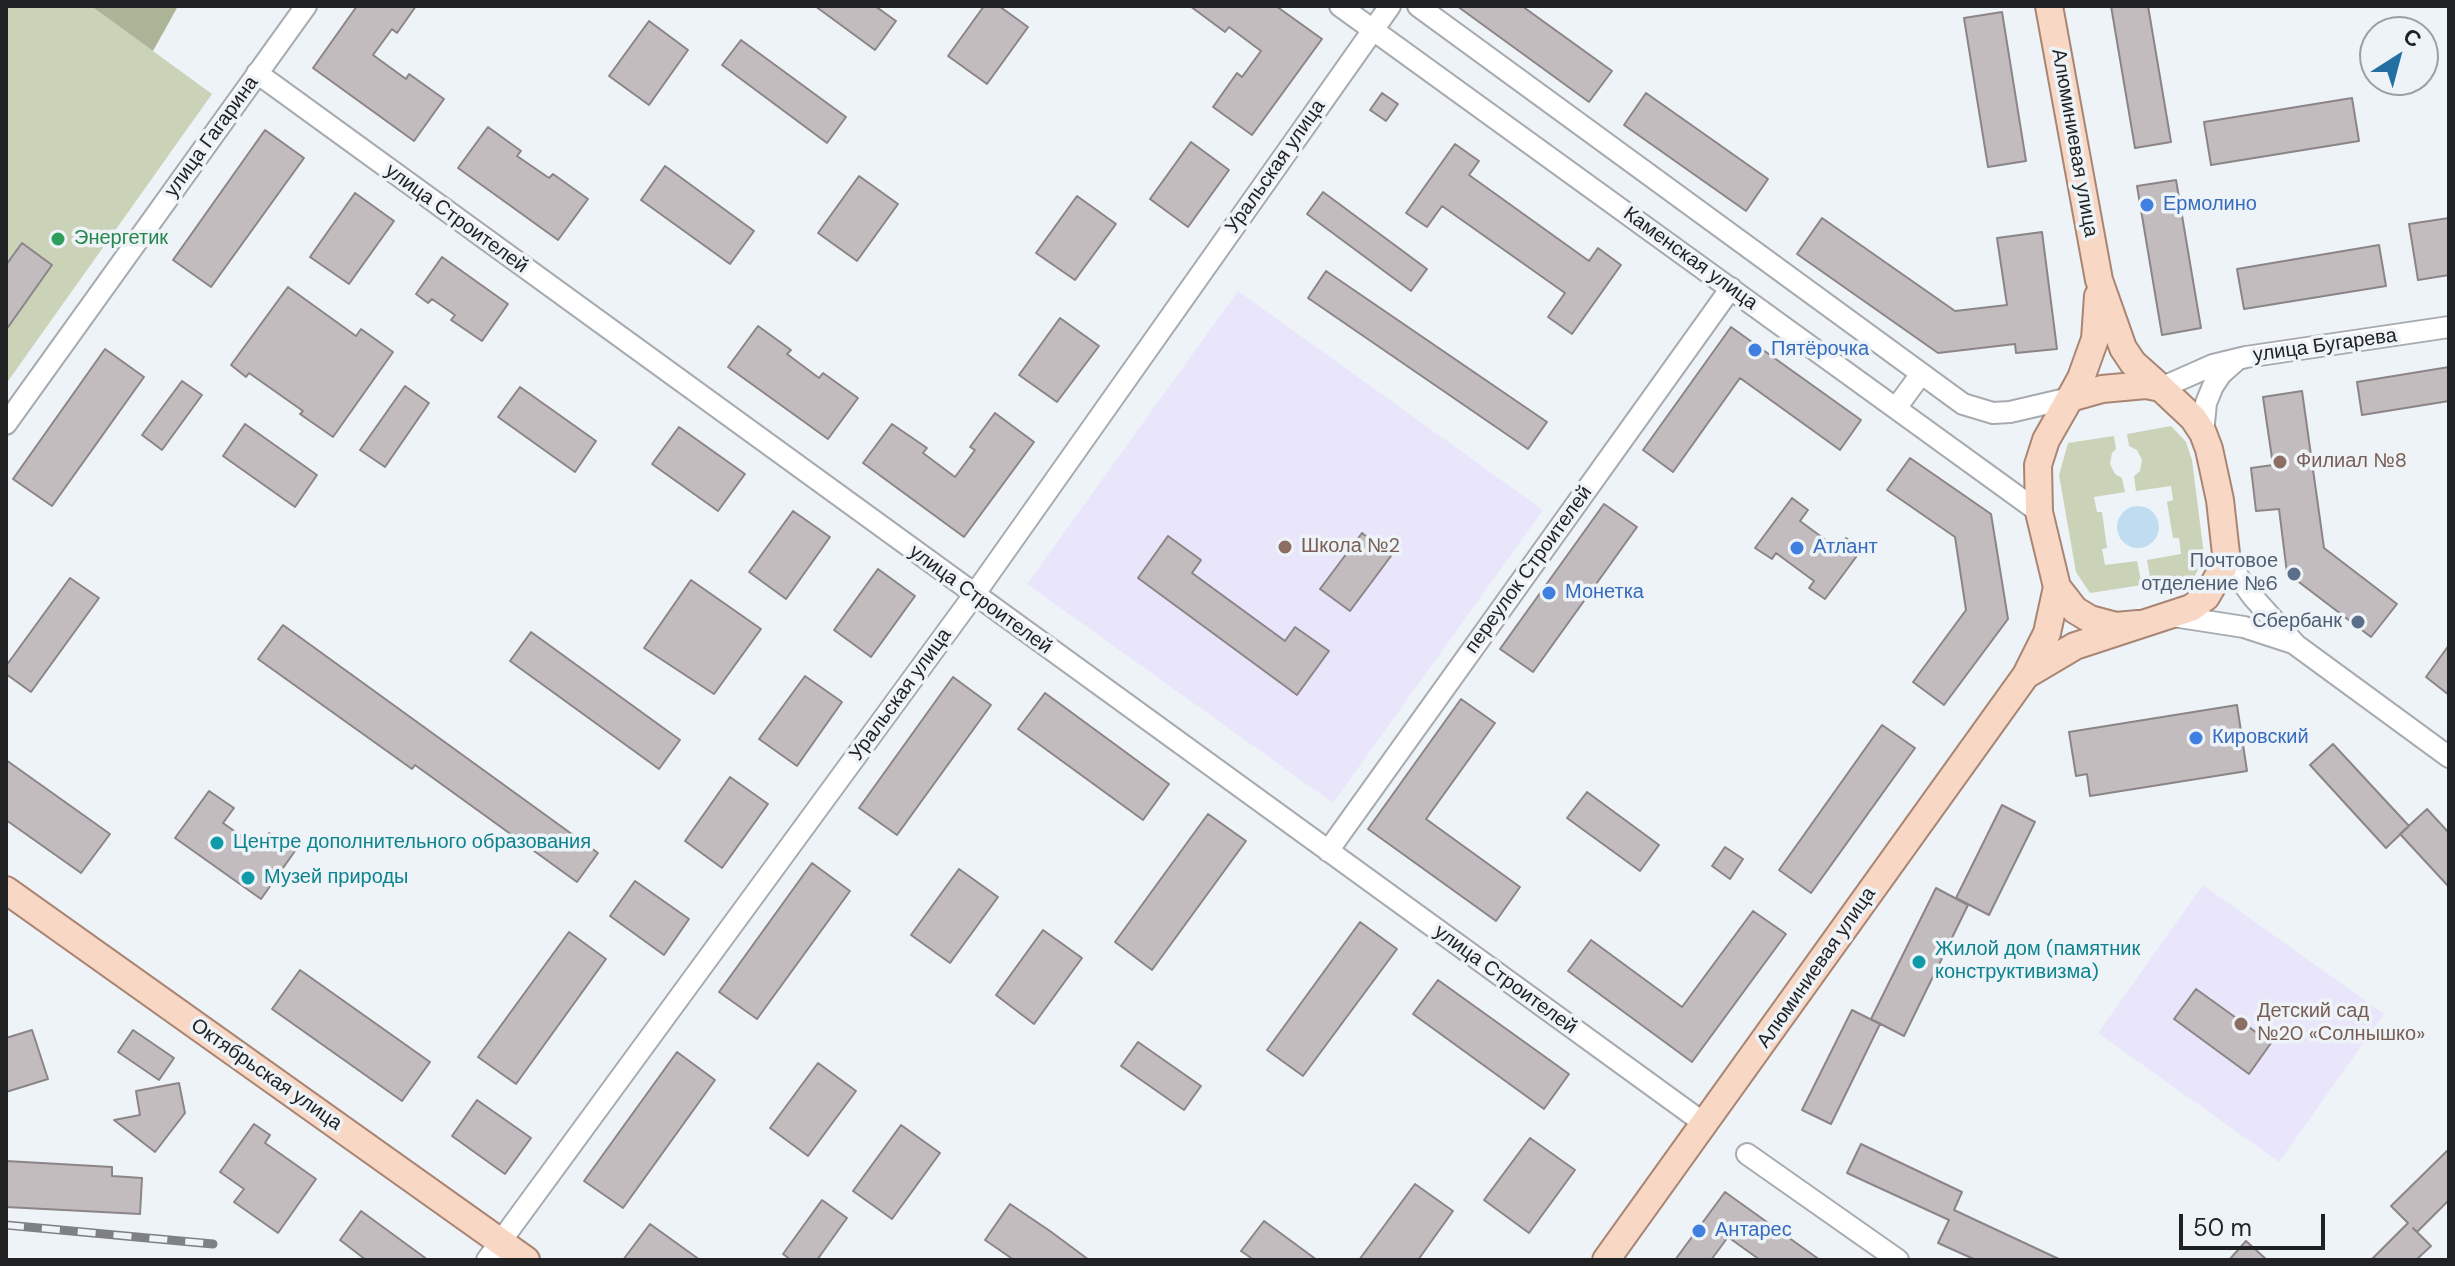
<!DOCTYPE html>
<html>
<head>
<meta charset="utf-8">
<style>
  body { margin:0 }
  #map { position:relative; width:2455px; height:1266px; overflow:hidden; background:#eef3f8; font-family:"DM Sans",sans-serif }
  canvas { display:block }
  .frame { position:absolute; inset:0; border:8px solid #1f2123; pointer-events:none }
  .north { position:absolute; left:2359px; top:16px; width:80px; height:80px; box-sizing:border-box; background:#eef3f8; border:2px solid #9b9fa3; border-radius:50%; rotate:36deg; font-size:22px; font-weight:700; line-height:32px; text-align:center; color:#1f2123 }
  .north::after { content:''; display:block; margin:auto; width:28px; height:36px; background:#236fa1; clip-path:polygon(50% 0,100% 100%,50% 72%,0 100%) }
  .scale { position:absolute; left:2179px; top:1214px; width:146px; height:36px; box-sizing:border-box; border:4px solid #1f2123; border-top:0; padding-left:10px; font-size:24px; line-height:28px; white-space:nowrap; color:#1f2123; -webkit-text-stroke:6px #eef3f8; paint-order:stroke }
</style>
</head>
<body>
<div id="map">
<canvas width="2455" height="1266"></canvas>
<div class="frame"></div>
<div class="north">С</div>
<div class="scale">50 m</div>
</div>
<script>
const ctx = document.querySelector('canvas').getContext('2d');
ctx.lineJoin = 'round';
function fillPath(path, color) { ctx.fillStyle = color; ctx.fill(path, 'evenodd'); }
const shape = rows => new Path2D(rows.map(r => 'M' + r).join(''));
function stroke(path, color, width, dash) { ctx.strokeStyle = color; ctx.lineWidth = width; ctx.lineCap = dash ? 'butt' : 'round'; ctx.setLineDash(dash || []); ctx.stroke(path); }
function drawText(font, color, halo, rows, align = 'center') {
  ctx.font = font + ' "DM Sans",sans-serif'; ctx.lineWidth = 7; ctx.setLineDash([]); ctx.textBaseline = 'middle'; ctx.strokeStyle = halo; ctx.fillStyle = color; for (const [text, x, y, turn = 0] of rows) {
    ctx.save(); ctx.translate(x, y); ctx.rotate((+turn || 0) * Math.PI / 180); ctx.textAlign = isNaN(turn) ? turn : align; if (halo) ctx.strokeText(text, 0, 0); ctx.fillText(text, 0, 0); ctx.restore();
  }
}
fillPath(shape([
  [1238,291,1543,510,1333,803,1027,584],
  [2203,885,2384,1014,2279,1162,2098,1033]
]), '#e9e5fb');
fillPath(shape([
  [6,6,91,6,212,94,6,384],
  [2171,426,2186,442,2192,460,2204,555,2195,576,2151,583,2147,560,2181,554,2179,538,2173,538,2167,502,2173,500,2171,486,2136,491,2134,476,2140,471,2142,460,2137,450,2129,446,2127,434],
  [2114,436,2116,449,2112,453,2110,464,2115,474,2122,478,2125,492,2094,497,2097,512,2102,512,2107,548,2102,549,2105,565,2137,561,2142,585,2090,593,2076,572,2059,475,2068,443]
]), '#cad2b7');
fillPath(shape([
  [91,6,178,6,153,51]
]), '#acb497');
fillPath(shape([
  '2117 527a21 21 0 1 1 42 0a21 21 0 1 1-42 0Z'
]), '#bfdcf0');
const building = shape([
  [357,6,416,6,397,33,392,29,373,55,406,79,409,74,444,99,414,141,313,68,357,6],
  [815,6,875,6,896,21,875,50,815,6],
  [984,6,999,6,1028,27,987,84,948,56,984,6],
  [1190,6,1276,6,1322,39,1252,135,1213,107,1237,73,1242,77,1261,51,1229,27,1225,32,1190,6],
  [1457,6,1522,6,1612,71,1589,102,1457,6],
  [2111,6,2148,6,2171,142,2135,148,2111,6],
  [2002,12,2026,161,1988,167,1964,18,2002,12],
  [649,21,688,50,649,105,609,76,649,21],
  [741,40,846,117,827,143,722,65,741,40],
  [1382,93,1398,104,1386,121,1370,110,1382,93],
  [1646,93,1768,179,1746,211,1624,125,1646,93],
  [2352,98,2359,141,2211,165,2204,122,2352,98],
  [488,127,521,151,517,156,549,178,553,174,588,199,558,240,458,168,488,127],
  [265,130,304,158,211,287,173,260,265,130],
  [1191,142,1229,170,1188,227,1150,199,1191,142],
  [1455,144,1479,161,1469,175,1589,261,1598,248,1621,265,1572,334,1548,317,1565,293,1442,206,1427,227,1406,213,1455,144],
  [665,166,754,231,730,264,641,200,665,166],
  [859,176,898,204,857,261,818,233,859,176],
  [2176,180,2201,328,2162,335,2137,186,2176,180],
  [1323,192,1427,269,1411,291,1307,214,1323,192],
  [355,193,394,221,349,284,310,257,355,193],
  [1077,196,1116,224,1075,280,1036,253,1077,196],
  [1822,218,1955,311,2007,305,1997,238,2042,232,2057,349,2016,353,2015,344,1938,353,1797,254,1822,218],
  [2449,218,2449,275,2418,280,2409,224,2449,218],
  [22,243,52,265,6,330,6,265,22,243],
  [2379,245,2386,286,2244,309,2237,269,2379,245],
  [442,257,508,304,482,341,451,320,455,315,432,299,428,303,416,294,442,257],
  [1326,271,1547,422,1528,449,1308,298,1326,271],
  [288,287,356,336,361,329,393,352,333,437,300,414,303,411,249,373,246,377,231,365,288,287],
  [1060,318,1099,346,1057,402,1019,375,1060,318],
  [758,326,791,350,787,354,819,378,823,373,858,398,828,439,728,367,758,326],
  [1731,327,1861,420,1840,450,1740,378,1673,472,1643,450,1731,327],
  [105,349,144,377,52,506,13,479,105,349],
  [2449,367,2449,401,2362,415,2357,382,2449,367],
  [182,381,202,395,162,450,142,435,182,381],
  [405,386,429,403,385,467,360,450,405,386],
  [520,387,596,441,575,472,498,417,520,387],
  [2302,391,2324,548,2397,604,2371,637,2287,573,2279,509,2256,511,2251,468,2273,465,2263,397,2302,391],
  [995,413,1034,442,964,537,863,463,892,424,927,448,923,453,955,477,975,450,970,447,995,413],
  [245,424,317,475,295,507,223,456,245,424],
  [679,427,745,474,718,511,652,464,679,427],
  [1910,458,1991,514,2008,619,1944,705,1913,682,1966,610,1955,537,1887,490,1910,458],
  [1792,498,1808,510,1800,521,1838,549,1846,538,1862,549,1825,599,1809,588,1814,581,1776,553,1772,559,1755,548,1792,498],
  [1604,504,1637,527,1533,672,1500,649,1604,504],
  [793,511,830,537,786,599,749,572,793,511],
  [1362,533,1391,556,1350,611,1320,589,1362,533],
  [1168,536,1201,560,1192,573,1285,641,1295,627,1329,651,1297,695,1138,578,1168,536],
  [878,569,915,596,871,657,834,630,878,569],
  [70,578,99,598,31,692,6,674,6,666,70,578],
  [691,580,761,629,714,694,644,648,691,580],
  [283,625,598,853,577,882,415,765,412,769,258,659,283,625],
  [531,632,680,740,659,769,510,661,531,632],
  [2449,645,2449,695,2426,677,2449,645],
  [805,676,842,702,797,766,759,739,805,676],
  [953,677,991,705,897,835,859,808,953,677],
  [1045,693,1169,784,1143,820,1018,729,1045,693],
  [1461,699,1495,723,1426,819,1520,887,1496,921,1368,829,1461,699],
  [2237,705,2247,771,2090,796,2087,774,2076,776,2069,732,2237,705],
  [1882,725,1915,748,1811,893,1779,870,1882,725],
  [2333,744,2409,826,2386,848,2310,765,2333,744],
  [6,760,110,834,81,873,6,820,6,760],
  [730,777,768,804,722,868,685,841,730,777],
  [209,791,234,808,223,823,258,848,269,833,295,851,261,899,175,838,209,791],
  [1587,792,1659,845,1640,871,1567,818,1587,792],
  [2002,805,2035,822,1989,915,1956,898,2002,805],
  [2427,809,2449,833,2449,887,2400,834,2427,809],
  [1208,814,1246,841,1152,970,1115,942,1208,814],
  [1725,847,1743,859,1730,879,1712,866,1725,847],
  [812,863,850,891,757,1019,719,992,812,863],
  [959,869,998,897,950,963,911,935,959,869],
  [635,881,689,919,664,955,610,916,635,881],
  [1936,888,1968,905,1904,1036,1871,1019,1936,888],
  [1753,911,1786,934,1692,1062,1568,971,1591,940,1682,1007,1753,911],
  [1360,922,1397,949,1303,1076,1267,1050,1360,922],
  [1043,930,1082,958,1034,1024,996,995,1043,930],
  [569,932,606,959,516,1084,478,1057,569,932],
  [300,970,430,1062,402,1101,272,1009,300,970],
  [1438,980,1569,1074,1544,1109,1413,1014,1438,980],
  [2196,989,2271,1043,2249,1074,2174,1019,2196,989],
  [1852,1010,1880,1024,1831,1124,1802,1110,1852,1010],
  [32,1030,48,1079,6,1092,6,1038,32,1030],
  [133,1030,174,1058,159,1080,118,1052,133,1030],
  [1138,1042,1201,1086,1184,1110,1121,1066,1138,1042],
  [677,1052,715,1080,623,1208,584,1181,677,1052],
  [818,1063,856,1091,808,1156,770,1128,818,1063],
  [179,1083,185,1113,155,1152,114,1120,140,1115,136,1091,179,1083],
  [477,1100,531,1138,505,1174,452,1136,477,1100],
  [254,1124,270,1135,265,1143,316,1179,278,1233,234,1202,244,1189,220,1172,254,1124],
  [901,1125,940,1153,892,1219,853,1191,901,1125],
  [1530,1138,1575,1170,1529,1233,1484,1200,1530,1138],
  [1861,1144,1962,1192,1954,1210,2061,1260,1976,1260,1938,1243,1949,1220,1847,1173,1861,1144],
  [2449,1149,2449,1200,2417,1232,2413,1228,2431,1246,2416,1260,2371,1260,2408,1223,2391,1206,2449,1149],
  [6,1161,112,1167,112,1176,142,1178,140,1214,6,1207,6,1161],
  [1415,1184,1453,1211,1418,1260,1359,1260,1415,1184],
  [1725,1192,1820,1260,1760,1260,1728,1237,1711,1260,1675,1260,1725,1192],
  [822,1200,847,1218,817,1260,791,1260,783,1254,822,1200],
  [1010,1204,1050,1231,1089,1260,1014,1260,985,1240,1010,1204],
  [361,1211,428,1260,366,1260,340,1240,361,1211],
  [1264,1221,1317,1260,1254,1260,1241,1251,1264,1221],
  [650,1224,700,1260,623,1260,650,1224],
  [2246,1241,2267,1260,2229,1260,2246,1241]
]);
fillPath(building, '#c3bcbf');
stroke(building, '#8b8587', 2);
const minor = shape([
  [1340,6,2039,512],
  [1418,6,1963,404,1993,413,2010,412,2070,398],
  [257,73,1705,1124],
  [2161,388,2213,365,2246,357,2449,327],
  [1896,408,1921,374],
  [6,424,306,6],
  [2203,433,2206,403,2213,386,2221,374,2238,359],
  [2226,554,2239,578,2253,597,2296,645,2449,757],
  [2173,616,2244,627,2293,643],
  [1328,851,1731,288],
  [1747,1154,1898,1260],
  [487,1260,974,595,1390,6]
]);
const major = shape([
  [2049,6,2099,280,2123,348,2133,363,2161,388],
  [2070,398,2081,378,2095,339,2098,296],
  [2026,675,2075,646,2191,608,2206,597,2223,568,2226,554,2220,500,2209,449,2203,433,2193,418,2161,388,2146,385,2102,389,2070,398,2046,440,2038,465,2039,512,2057,587,2075,610,2090,619,2116,626,2138,624],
  [6,890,526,1260],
  [1606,1260,2026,675,2047,633,2057,587]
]);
stroke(minor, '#a7abb0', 24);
stroke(major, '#a98674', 30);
stroke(minor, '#fff', 20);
stroke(major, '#f8d7c5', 26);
const rail = shape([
  [6,1225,213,1244]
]);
stroke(rail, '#7e8184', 9);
stroke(rail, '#eef3f8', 6, [18]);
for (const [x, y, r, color] of [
  [2147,205,8,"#3f7fe0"],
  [58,239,8,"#2e9e5b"],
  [1755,350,8,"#3f7fe0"],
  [2280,462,8,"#8d6e63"],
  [1285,547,8,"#8d6e63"],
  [1797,548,8,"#3f7fe0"],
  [2294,574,8,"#5c6f8a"],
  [1549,593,8,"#3f7fe0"],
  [2358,622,8,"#5c6f8a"],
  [2196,738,8,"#3f7fe0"],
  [217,843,8,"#0f9aa8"],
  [248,878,8,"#0f9aa8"],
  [1919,962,8,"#0f9aa8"],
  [2241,1024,8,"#8d6e63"],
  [1699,1231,8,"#3f7fe0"]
]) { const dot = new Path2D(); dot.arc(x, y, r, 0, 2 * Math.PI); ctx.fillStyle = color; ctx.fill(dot); stroke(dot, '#eef3f8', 3); }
drawText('20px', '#1f2123', '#eef3f8', [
  ["улица Гагарина",212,137,-54],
  ["Алюминиевая улица",2074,143,80],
  ["Уральская улица",1276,167,-55],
  ["улица Строителей",456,219,36],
  ["Каменская улица",1690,259,36],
  ["улица Бугарева",2325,346,-8],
  ["переулок Строителей",1529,570,-54],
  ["улица Строителей",980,600,36],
  ["Уральская улица",901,695,-54],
  ["Алюминиевая улица",1817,968,-55],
  ["улица Строителей",1505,980,36],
  ["Октябрьская улица",266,1075,35]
]);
drawText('20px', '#366cbe', '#eef3f8', [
  ["Ермолино",2163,205],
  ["Пятёрочка",1771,350],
  ["Атлант",1813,548],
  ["Монетка",1565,593],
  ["Кировский",2212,738],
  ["Антарес",1715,1231]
], 'left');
drawText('20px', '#27864d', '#eef3f8', [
  ["Энергетик",74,239]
], 'left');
drawText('20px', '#785e54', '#eef3f8', [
  ["Филиал №8",2296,462],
  ["Школа №2",1301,547],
  ["Детский сад",2257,1012],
  ["№20 «Солнышко»",2257,1035]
], 'left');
drawText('20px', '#4e5e75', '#eef3f8', [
  ["Почтовое",2278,562],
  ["отделение №6",2278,585],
  ["Сбербанк",2342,622]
], 'right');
drawText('20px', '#0d838f', '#eef3f8', [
  ["Центре дополнительного образования",233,843],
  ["Музей природы",264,878],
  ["Жилой дом (памятник",1935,950],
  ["конструктивизма)",1935,973]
], 'left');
</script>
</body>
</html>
